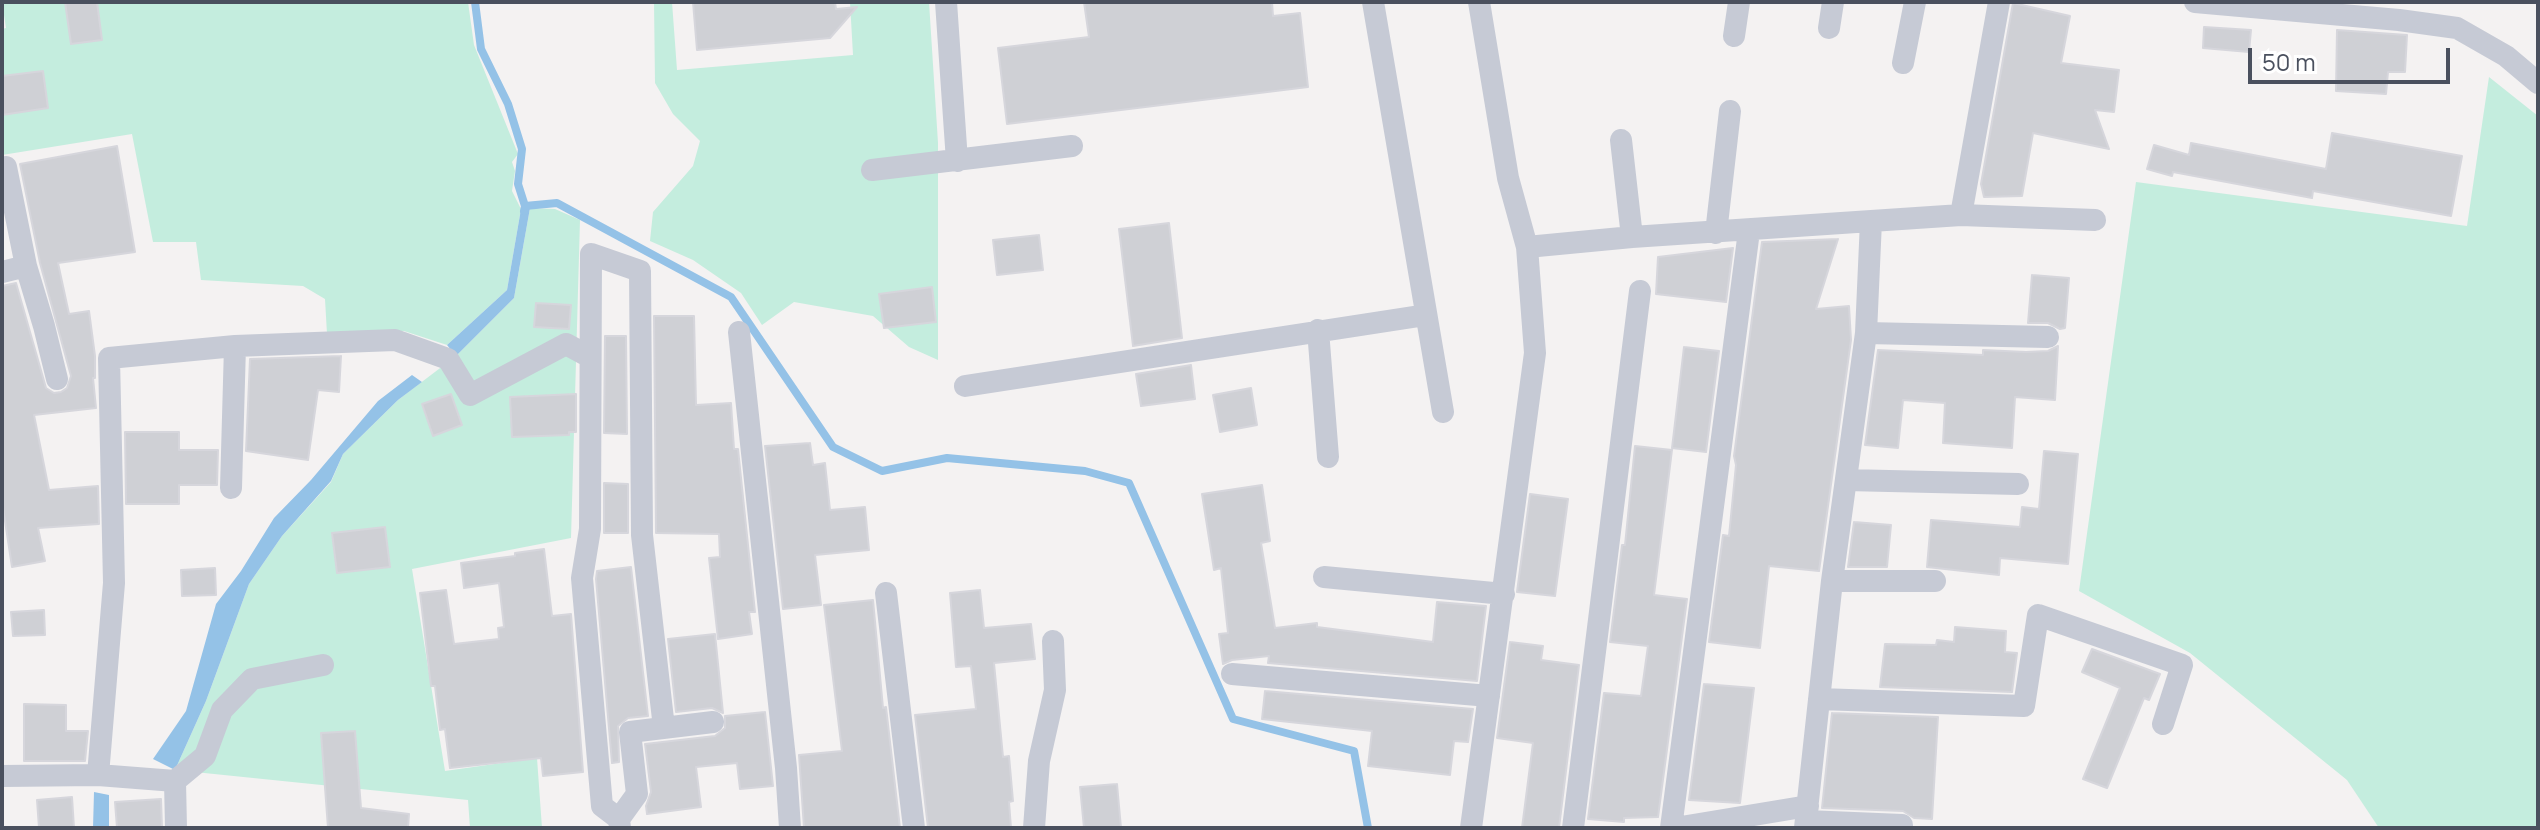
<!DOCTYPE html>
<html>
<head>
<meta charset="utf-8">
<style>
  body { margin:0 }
  #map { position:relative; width:2540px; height:830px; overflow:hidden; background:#f4f2f2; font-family:Manrope,sans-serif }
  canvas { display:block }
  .frame { position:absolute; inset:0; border:4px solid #4a505e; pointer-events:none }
  .scale { position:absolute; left:2248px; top:48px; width:202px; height:36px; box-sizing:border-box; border:4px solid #4a505e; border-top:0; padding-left:10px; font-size:24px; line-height:28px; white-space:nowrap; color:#4a505e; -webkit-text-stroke:6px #fff; paint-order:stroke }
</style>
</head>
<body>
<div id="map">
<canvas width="2540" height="830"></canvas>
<div class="frame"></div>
<div class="scale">50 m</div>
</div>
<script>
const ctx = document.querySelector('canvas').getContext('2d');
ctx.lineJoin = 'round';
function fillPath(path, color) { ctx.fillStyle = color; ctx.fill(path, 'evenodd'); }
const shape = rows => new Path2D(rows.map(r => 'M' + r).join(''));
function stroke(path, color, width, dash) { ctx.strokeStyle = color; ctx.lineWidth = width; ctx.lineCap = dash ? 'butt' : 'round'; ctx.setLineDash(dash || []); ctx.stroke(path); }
fillPath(shape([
  [2,2,468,2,474,45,518,154,512,162,515,171,512,191,521,209,507,290,447,345,404,331,327,334,325,299,303,286,201,280,196,242,153,242,132,134,2,155,2,29,6,28],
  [654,2,672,2,677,70,853,55,850,2,929,2,938,143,938,360,909,347,873,316,794,302,762,325,741,293,693,260,650,241,653,212,693,166,700,141,673,114,655,83],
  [2489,77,2538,116,2538,828,2379,828,2347,780,2190,653,2079,591,2136,182,2467,226],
  [530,208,555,209,580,220,571,538,412,569,445,771,537,758,542,828,470,828,468,800,175,770,206,701,249,584,282,536,331,482,343,454,398,400,456,356,514,298]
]), '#c4edde');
fillPath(shape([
  [530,208,514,298,456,356,447,345,507,290,521,209],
  [412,375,422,382,398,400,343,454,331,481,282,536,249,584,206,701,175,770,153,759,186,711,216,604,241,571,274,518,311,480,378,401],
  [94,792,109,795,109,828,93,828]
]), '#94c2e7');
stroke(shape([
  [475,2,481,49,508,104,522,149,518,184,525,206,524,211],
  [525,206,557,203,731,297,833,447,882,471,947,458,1085,471,1129,483,1233,719,1354,751,1368,828]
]), '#94c2e7', 8);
const building = shape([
  [65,2,97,2,102,40,71,44,65,2],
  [693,2,835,2,836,9,857,7,830,38,697,50,693,2],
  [1084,2,1272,2,1273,16,1300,13,1308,87,1007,124,998,48,1089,37,1084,2],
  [2013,3,2070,16,2061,63,2119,70,2114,112,2095,110,2109,149,2033,133,2022,196,1984,197,1981,184,2013,3],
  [2204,27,2251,30,2249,52,2203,48,2204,27],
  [2337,30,2407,35,2405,72,2388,72,2386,94,2336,91,2337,30],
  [43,71,48,108,2,115,2,76,43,71],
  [2332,133,2462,156,2451,216,2313,191,2312,198,2173,172,2172,176,2147,169,2154,145,2189,155,2191,143,2326,169,2332,133],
  [117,146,135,252,58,263,69,314,89,311,95,356,95,378,93,378,96,408,34,415,49,490,98,486,99,524,38,528,45,561,12,567,2,501,2,286,16,283,46,388,54,393,61,392,67,388,71,376,40,263,20,164,117,146],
  [1169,223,1182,338,1133,346,1119,229,1169,223],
  [1039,235,1043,270,997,275,993,240,1039,235],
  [1838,239,1816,309,1849,306,1851,340,1819,571,1769,566,1760,648,1709,642,1723,535,1729,536,1736,465,1734,456,1762,242,1838,239],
  [1733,248,1726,302,1656,294,1658,257,1733,248],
  [2032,275,2069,278,2065,328,2060,329,2048,323,2028,323,2032,275],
  [932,287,936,322,884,328,879,294,932,287],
  [536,303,571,305,569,329,534,327,536,303],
  [654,316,694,316,696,405,731,403,734,449,738,449,755,612,749,612,752,634,718,639,709,558,720,557,719,534,656,533,654,316],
  [605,336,626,336,627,434,604,433,605,336],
  [2058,346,2055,400,2015,397,2012,448,1943,443,1945,403,1903,400,1898,448,1865,445,1878,350,1983,355,1983,350,2026,352,2048,351,2058,346],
  [1684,347,1719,351,1706,452,1672,448,1684,347],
  [341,356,339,392,318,390,308,460,246,451,250,359,341,356],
  [1191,365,1195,399,1141,406,1136,374,1191,365],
  [1251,388,1257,425,1220,432,1213,395,1251,388],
  [451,394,462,425,433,436,422,404,451,394],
  [576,394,576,432,569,432,569,435,512,437,510,397,576,394],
  [125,432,179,432,179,450,218,450,217,485,179,485,179,504,126,504,125,432],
  [810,443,813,465,825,463,830,510,865,507,869,550,815,555,821,605,783,609,765,446,810,443],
  [1635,446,1672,450,1654,595,1687,599,1658,817,1624,818,1624,822,1588,819,1604,693,1641,696,1648,646,1610,642,1622,545,1625,545,1635,446],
  [2044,451,2078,454,2068,564,2000,558,1999,575,1927,567,1931,520,2020,527,2022,507,2039,509,2044,451],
  [604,483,628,484,628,533,604,533,604,483],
  [1262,485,1270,541,1261,543,1275,628,1317,623,1317,627,1433,642,1437,602,1486,606,1477,681,1268,663,1269,656,1232,660,1223,664,1219,634,1228,633,1221,568,1214,570,1202,494,1262,485],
  [1530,494,1568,499,1555,596,1517,592,1530,494],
  [1854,522,1891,525,1887,567,1848,567,1854,522],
  [385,527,390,567,337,573,332,533,385,527],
  [544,549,552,616,571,614,583,772,543,776,541,758,450,768,445,729,440,730,435,686,431,686,420,593,446,590,454,644,499,639,498,628,504,627,499,583,464,588,461,563,515,556,515,553,544,549],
  [631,567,648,716,628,718,618,726,619,762,612,763,596,579,597,571,631,567],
  [215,568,216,595,182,596,181,570,215,568],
  [980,590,984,628,1031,624,1035,659,994,663,1003,757,1009,756,1013,801,1009,802,1011,828,928,828,915,715,976,709,971,666,956,667,950,593,980,590],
  [873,600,883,708,886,707,900,828,804,828,799,755,842,751,824,605,873,600],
  [44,610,45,635,13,636,11,612,44,610],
  [1955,627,2006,631,2005,652,2017,653,2012,692,1880,687,1885,644,1936,645,1937,640,1954,642,1955,627],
  [715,634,723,713,712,708,676,712,668,639,715,634],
  [1510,642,1543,646,1541,660,1579,665,1559,828,1522,828,1533,743,1497,738,1510,642],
  [2092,649,2160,674,2149,700,2144,698,2107,788,2083,779,2120,688,2082,672,2092,649],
  [1704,684,1754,688,1740,803,1689,800,1704,684],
  [1265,691,1473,709,1468,742,1454,741,1450,775,1368,766,1372,731,1262,719,1265,691],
  [24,704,66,705,66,731,88,731,85,761,24,761,24,704],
  [765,712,773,786,740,789,737,763,696,767,701,807,647,814,646,806,651,792,645,744,715,736,725,728,725,716,765,712],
  [1832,713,1938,717,1932,819,1914,818,1903,811,1822,808,1832,713],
  [355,731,361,808,409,814,408,828,328,828,321,733,355,731],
  [1117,784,1121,828,1084,828,1080,787,1117,784],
  [72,797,74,828,39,828,37,800,72,797],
  [161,799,162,828,117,828,115,802,161,799]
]);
fillPath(building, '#cfd0d5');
stroke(building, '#d6d6dc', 2);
stroke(shape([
  [946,2,957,161],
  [1373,2,1443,412],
  [2195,2,2399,20,2457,28,2506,56,2538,83],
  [1829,28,1833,2],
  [1734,36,1739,2],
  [1903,63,1915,2],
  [1621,140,1632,237],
  [6,167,26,266,44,326,57,379],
  [872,170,1072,146],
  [1961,215,1999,2],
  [1716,233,1730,111],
  [1527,247,1632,237,1961,215,2095,220],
  [2,272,26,266],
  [1318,330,1328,457],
  [739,332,786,768,790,828],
  [1866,333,2048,337],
  [965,386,1426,315],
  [1846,480,2018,484],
  [231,488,235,346],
  [1324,577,1504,594],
  [1832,581,1935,581],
  [886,593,914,828],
  [1232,674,1489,696],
  [1819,699,2024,706,2038,615,2182,665,2163,724],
  [98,775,114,583,109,358,235,346,395,340,448,359,470,395,566,344,590,357],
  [2,776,98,775,175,781,176,828],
  [175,781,205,756,222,710,252,679,323,665],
  [619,819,637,794,630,732,713,722],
  [1806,821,1902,825],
  [620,828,619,819,602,806,582,578,590,529,591,254,640,271,642,535,664,728],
  [1034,828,1039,761,1055,690,1053,641],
  [1471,828,1535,353,1527,247,1508,178,1479,2],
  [1573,828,1640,291],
  [1671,828,1749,231],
  [1675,828,1808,806],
  [1805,828,1832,581,1866,333,1871,221]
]), '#c6cad5', 22);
</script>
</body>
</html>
